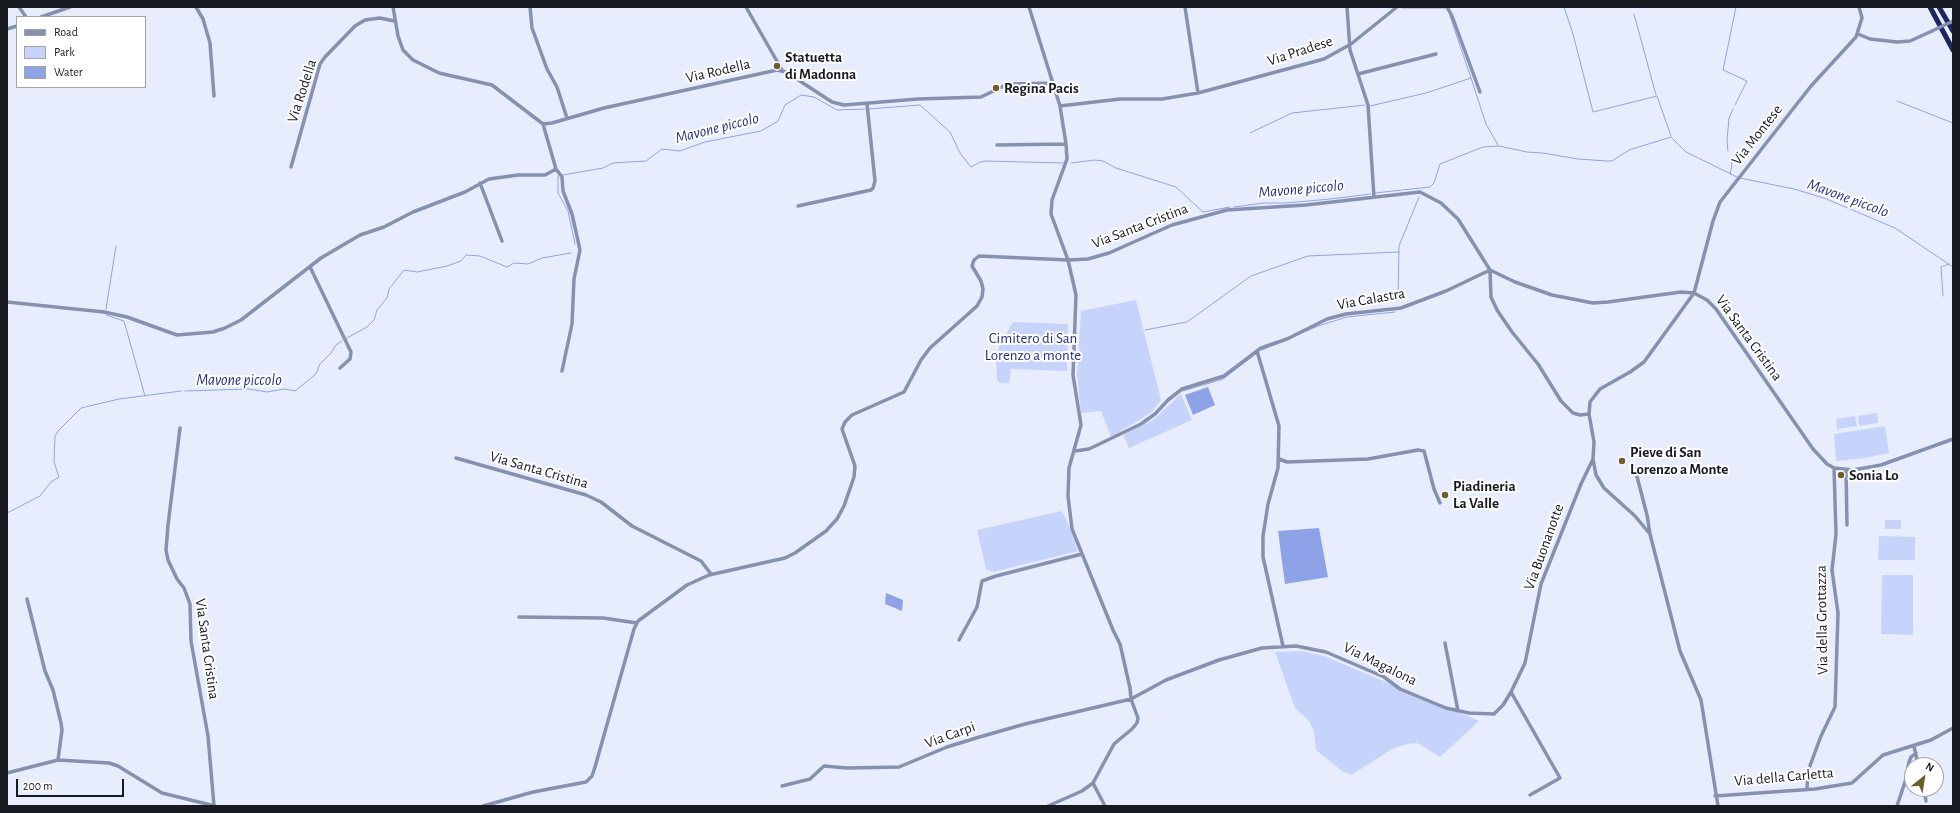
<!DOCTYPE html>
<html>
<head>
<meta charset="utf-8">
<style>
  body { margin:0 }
  #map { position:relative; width:1960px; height:813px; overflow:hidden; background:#e8edfe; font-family:"Alegreya Sans",sans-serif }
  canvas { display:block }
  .frame { position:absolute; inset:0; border:8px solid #181a21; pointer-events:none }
  .legend { position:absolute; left:16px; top:16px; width:130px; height:72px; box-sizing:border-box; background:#fff; border:1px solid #a3a3a6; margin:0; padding:5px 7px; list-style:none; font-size:12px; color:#181a21 }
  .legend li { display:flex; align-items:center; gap:8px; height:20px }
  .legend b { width:20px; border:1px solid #a3a3a6 }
  .north { position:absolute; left:1904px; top:757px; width:40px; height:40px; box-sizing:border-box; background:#fff; border:1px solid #a3a3a6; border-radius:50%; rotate:30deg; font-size:11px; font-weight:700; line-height:16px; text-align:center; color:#181a21 }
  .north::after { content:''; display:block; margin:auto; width:14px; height:18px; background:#6d5d2a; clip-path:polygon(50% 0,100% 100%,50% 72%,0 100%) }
  .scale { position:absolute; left:16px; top:779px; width:108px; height:18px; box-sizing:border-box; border:2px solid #181a21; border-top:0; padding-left:5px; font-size:12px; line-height:14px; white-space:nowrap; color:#181a21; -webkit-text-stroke:3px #fff; paint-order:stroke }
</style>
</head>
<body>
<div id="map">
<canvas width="1960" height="813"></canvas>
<div class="frame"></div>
<ul class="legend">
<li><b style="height:5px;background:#8690af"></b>Road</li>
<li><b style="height:11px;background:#c6d3fb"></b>Park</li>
<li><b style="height:11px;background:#8ea2e8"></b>Water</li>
</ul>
<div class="north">N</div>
<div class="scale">200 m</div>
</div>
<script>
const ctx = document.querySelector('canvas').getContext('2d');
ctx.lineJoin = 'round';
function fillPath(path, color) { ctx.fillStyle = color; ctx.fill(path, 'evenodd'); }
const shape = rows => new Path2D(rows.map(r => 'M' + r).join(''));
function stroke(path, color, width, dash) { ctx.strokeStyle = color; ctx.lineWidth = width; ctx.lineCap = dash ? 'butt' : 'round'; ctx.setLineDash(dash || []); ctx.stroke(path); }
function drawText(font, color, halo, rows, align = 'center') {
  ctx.font = font + ' "Alegreya Sans",sans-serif'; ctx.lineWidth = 4; ctx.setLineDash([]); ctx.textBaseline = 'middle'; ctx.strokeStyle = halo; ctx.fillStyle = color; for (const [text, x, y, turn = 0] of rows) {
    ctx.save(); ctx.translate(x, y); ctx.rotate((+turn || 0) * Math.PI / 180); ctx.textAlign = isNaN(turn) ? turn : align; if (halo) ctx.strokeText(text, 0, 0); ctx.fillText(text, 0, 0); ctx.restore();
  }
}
fillPath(shape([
  [1136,300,1161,400,1152,412,1111,437,1101,411,1081,413,1077,374,1081,311],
  [1013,322,1068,324,1067,371,1011,369,1009,383,1000,383,997,380,996,360,999,347],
  [1181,394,1192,420,1129,448,1123,435,1153,420],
  [1877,413,1878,423,1859,426,1858,416],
  [1855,416,1857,426,1837,429,1836,419],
  [1885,426,1889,453,1865,458,1836,461,1834,434],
  [1062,511,1068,524,1078,551,993,572,986,569,977,530],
  [1885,520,1901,520,1901,529,1885,529],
  [1879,536,1915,537,1915,560,1878,560],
  [1882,575,1913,575,1913,635,1881,634],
  [1301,651,1324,656,1479,721,1440,757,1417,743,1407,744,1394,748,1351,775,1342,771,1316,750,1314,732,1309,721,1295,708,1275,652]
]), '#c6d3fb');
fillPath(shape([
  [1208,387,1215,405,1193,415,1185,395],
  [1319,528,1328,577,1285,584,1278,531],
  [886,593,903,600,902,611,885,604]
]), '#8ea2e8');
stroke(shape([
  [1387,7,1394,8],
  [1564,7,1573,34,1593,112,1657,96,1671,136],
  [1402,8,1446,8],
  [1634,14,1656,95],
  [1450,16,1471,78],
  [1897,101,1953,123],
  [1735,105,1747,81,1723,70,1736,7],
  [1370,106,1426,93,1471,78,1486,124,1498,145],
  [869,109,920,105,950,132,960,153,971,167,980,162,986,161,1063,163],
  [1250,133,1292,113,1365,105],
  [1728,151,1727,141,1729,118,1733,109],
  [1730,158,1732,165,1730,174],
  [1071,163,1095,160,1103,161,1116,168,1176,187,1203,212,1230,207],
  [563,175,603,168,613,163,646,161,662,149,680,151,705,142,761,131,778,121,785,105,801,95,814,97,837,110,865,109],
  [558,176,558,193,568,211,575,244],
  [1740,178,1794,189,1824,198,1895,228,1953,267],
  [1375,193,1430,187,1434,183,1440,164,1483,147,1499,146,1527,152,1543,153,1578,159,1607,161,1612,161,1629,150,1671,137,1686,152,1737,177],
  [1234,207,1264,203,1286,203,1330,199,1371,194],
  [1943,296,1941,267,1949,264],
  [1398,301,1399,246,1419,197],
  [106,309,116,246],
  [106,315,124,321,145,396],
  [1145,330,1187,322,1251,276,1308,256,1399,252],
  [347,338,367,327,374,320,377,310,387,298,389,289,404,270,417,272,447,266,461,261,466,255,480,256,507,267,514,263,528,264,542,258,571,253],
  [1262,350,1318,326,1347,317,1395,312],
  [185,391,249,389,267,392,284,389,295,391,316,374,320,364,331,353,336,345,342,341],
  [1183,391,1223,379,1253,356],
  [7,513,40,496,51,482,59,477,54,462,55,436,59,430,81,408,119,399,181,391]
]), '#8ea2e8', 1);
stroke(shape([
  [19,7,26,17],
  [196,7,203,19,210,43,214,96],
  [393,7,398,36,403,50,413,60,439,73,492,85,543,124,552,123,604,108,777,70,786,72,832,102,844,105,918,99,981,97,1006,85,1014,84,1052,83],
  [530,7,532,28,547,69,557,87,567,118],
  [746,7,782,70],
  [1029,7,1060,106,1066,144,1067,159,1052,200,1051,214,1068,260,1076,295,1073,375,1081,425,1069,468,1068,496,1072,529,1113,630,1120,644,1130,688,1131,699,1138,718,1137,723,1132,729,1114,744,1093,783,1082,791,1048,806],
  [1185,7,1198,93],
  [1347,7,1350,50,1368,105,1374,197],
  [1447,7,1452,16,1480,92],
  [41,17,70,7],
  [7,29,17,26],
  [1858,34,1870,39,1897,42,1910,41,1932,31],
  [1358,74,1436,54],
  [1060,106,1120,99,1162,99,1198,93,1324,59,1351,44,1397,7],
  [543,124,556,169,562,177,563,191,572,214,580,250,574,279,572,324,562,371],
  [997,145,1066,144],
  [291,167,320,64,325,57,355,26,365,20,380,18,394,21],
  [480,183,502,241],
  [798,206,871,190,873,188,875,181,867,104],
  [310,267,351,352,350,359,340,368],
  [1490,270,1491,297,1497,310,1512,332,1538,364,1561,401,1573,413,1580,415,1589,414],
  [7,302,104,312,127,317,177,335,213,332,225,328,241,320,321,258,360,235,384,227,413,212,465,192,489,179,518,175,545,175,556,169],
  [1257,351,1279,426,1278,468,1268,504,1263,536,1263,557,1283,646],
  [180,428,168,525,166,550,168,560,177,579,184,588,190,604,191,641,208,736,214,806],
  [1075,451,1089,449,1141,424,1155,414,1168,400,1182,389,1224,376,1261,348,1287,339,1327,319,1346,314,1401,308,1446,291,1490,270],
  [456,458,586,495,601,502,632,526,701,561,711,574],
  [1279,459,1287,462,1368,459,1418,450,1424,451,1434,489,1440,503],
  [1635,469,1647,515,1650,534],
  [1846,470,1847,525],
  [27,599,45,671,53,690,61,723,62,730,58,760],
  [519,617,603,618,637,623],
  [959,640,977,607,982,581,996,576,1082,554],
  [1445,643,1458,711],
  [1511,692,1560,778,1530,795],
  [1914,746,1918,765],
  [7,773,58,760,109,763,118,766,162,793,215,806],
  [1093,783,1105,806],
  [782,786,810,779,824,766,847,768,899,767,947,747,976,738,1025,724,1131,699,1166,680,1219,660,1262,648,1296,646,1326,652,1384,677,1400,689,1446,708,1469,713,1494,714,1503,705,1511,692,1525,663,1541,584,1581,484,1593,459],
  [1807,789,1808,771,1821,736,1835,707,1838,613,1832,570,1836,534,1834,468],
  [1924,789,1926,801],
  [1715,796,1815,789,1852,783,1883,755,1931,740,1953,728],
  [483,806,533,792,586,782,592,776,595,767,634,629,638,621,687,585,709,575,785,558,795,553,826,531,837,519,844,506,854,477,855,466,842,429,845,422,852,415,904,392,921,360,930,348,977,306,982,297,983,289,981,281,972,266,974,260,979,256,1068,260,1088,259,1109,253,1172,225,1227,210,1306,205,1420,192,1441,203,1458,219,1490,270,1515,282,1552,295,1593,303,1608,302,1681,292,1694,293,1707,300,1716,309,1813,449,1827,464,1834,468,1853,470,1881,465,1953,439],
  [1718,806,1701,700,1680,651,1650,534,1635,516,1604,488,1596,475,1593,459,1594,442,1589,414,1590,402,1600,389,1630,372,1644,362,1694,293,1713,221,1720,202,1811,86,1856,37,1862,18,1859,7],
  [1897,806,1905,782,1909,762,1911,757,1916,753]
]), '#8690af', 3.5);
stroke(shape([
  [1930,7,1953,50],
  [1939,7,1953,31]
]), '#1c2661', 5);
stroke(shape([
  [1932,31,1953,21]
]), '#8690af', 3.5);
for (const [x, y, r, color] of [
  [777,66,4,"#6d5d2a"],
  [996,88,4,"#6d5d2a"],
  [1622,461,4,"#6d5d2a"],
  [1841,475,4,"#6d5d2a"],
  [1445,495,4,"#6d5d2a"]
]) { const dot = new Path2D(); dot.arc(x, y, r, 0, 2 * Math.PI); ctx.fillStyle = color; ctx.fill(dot); stroke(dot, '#fff', 1.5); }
drawText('15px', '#181a21', '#fff', [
  ["Via Pradese",1300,51,-18],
  ["Via Rodella",718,71,-13],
  ["Via Rodella",302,91,-72],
  ["Via Montese",1757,135,-52],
  ["Via Santa Cristina",1140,226,-21],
  ["Via Calastra",1371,299,-10],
  ["Via Santa Cristina",1749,338,54],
  ["Via Santa Cristina",539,470,16],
  ["Via Buonanotte",1544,547,-70],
  ["Via della Grottazza",1822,620,-91],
  ["Via Santa Cristina",207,649,82],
  ["Via Magalona",1380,664,26],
  ["Via Carpi",950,735,-20],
  ["Via della Carletta",1784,777,-5]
]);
drawText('bold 15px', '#181a21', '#fff', [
  ["Statuetta",785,57],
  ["di Madonna",785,74],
  ["Regina Pacis",1004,88],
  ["Pieve di San",1630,452],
  ["Lorenzo a Monte",1630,469],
  ["Sonia Lo",1849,475],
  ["Piadineria",1453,486],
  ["La Valle",1453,503]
], 'left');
drawText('15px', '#232f7f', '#fff', [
  ["Cimitero di San",1033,338],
  ["Lorenzo a monte",1033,355]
]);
drawText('italic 16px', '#253182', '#fff', [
  ["Mavone piccolo",717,128,-14],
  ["Mavone piccolo",1301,189,-5],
  ["Mavone piccolo",1848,198,20],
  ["Mavone piccolo",239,380]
]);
</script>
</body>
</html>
